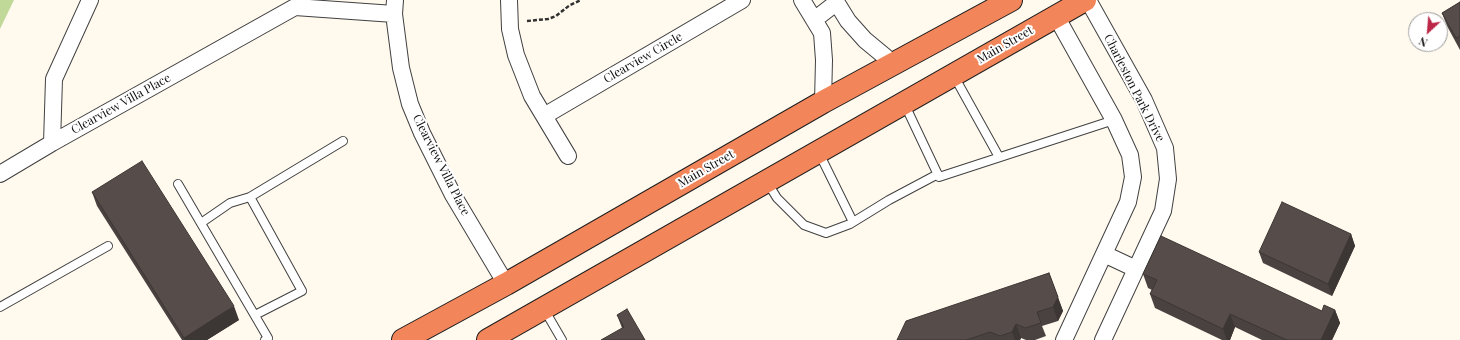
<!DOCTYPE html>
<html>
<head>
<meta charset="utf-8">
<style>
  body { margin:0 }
  #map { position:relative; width:1460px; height:340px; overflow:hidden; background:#fff9ee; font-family:"Playfair Display",serif }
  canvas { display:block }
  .north { position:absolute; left:1408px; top:12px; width:40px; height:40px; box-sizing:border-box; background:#fff; border:1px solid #9f9f9f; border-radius:50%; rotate:206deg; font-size:11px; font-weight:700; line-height:16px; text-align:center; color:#0e0e0e }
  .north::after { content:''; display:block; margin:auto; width:14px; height:18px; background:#bc2747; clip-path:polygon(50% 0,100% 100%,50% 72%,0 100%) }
</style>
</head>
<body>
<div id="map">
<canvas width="1460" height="340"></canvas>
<div class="north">N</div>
</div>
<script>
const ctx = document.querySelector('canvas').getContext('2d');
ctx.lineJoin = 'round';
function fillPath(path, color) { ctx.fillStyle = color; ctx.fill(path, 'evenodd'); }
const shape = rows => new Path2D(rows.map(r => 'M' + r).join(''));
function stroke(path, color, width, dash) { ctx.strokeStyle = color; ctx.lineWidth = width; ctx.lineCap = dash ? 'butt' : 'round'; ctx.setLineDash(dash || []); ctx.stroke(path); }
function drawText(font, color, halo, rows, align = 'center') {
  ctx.font = font + ' "Playfair Display",serif'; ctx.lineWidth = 4; ctx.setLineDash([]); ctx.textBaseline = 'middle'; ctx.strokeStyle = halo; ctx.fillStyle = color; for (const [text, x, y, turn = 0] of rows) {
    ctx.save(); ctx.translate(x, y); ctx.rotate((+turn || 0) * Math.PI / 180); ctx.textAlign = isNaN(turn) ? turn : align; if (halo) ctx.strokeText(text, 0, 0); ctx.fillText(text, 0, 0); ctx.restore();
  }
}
fillPath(shape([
  [0,0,14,0,0,29]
]), '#c0d998');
const lane = shape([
  [954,76,999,157],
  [904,103,939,177,1114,120],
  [819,153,853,222],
  [767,182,777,198,804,225,826,233,850,224,889,200,938,174],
  [178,184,268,338,265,340],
  [250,197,343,141],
  [201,223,230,203,250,197,302,291,255,315],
  [0,307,108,246],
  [544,309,562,340]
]);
const street = shape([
  [395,0,394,14,401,68,410,104,422,133,453,195,506,284],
  [509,0,510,29,516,55,532,96,568,156],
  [802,0,822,33,824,60,823,102],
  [835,0,848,21,865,40,894,64],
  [1088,0,1144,100,1165,148,1168,179,1163,211,1103,340],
  [1056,16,1114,120,1130,155,1133,177,1128,202,1064,340],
  [814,20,836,3],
  [544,116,742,0],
  [52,143,54,79,90,0],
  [0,174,52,143,295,7,394,14],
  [1104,254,1136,269]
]);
const highway = shape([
  [403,340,506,284,823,102,1011,0],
  [488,340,1085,0]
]);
stroke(lane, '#414141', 10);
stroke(street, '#414141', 18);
stroke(highway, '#1f1f1f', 24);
stroke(shape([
  [527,21,548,19,556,16,570,5,581,0]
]), '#303030', 2.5, [4, 2]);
stroke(lane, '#fff', 8);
stroke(street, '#fff', 16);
stroke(highway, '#f28559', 22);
fillPath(shape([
  [1460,2,1460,50,1447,26,1442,13],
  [92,192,239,320,207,340,182,340,97,206],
  [1351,234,1355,246,1332,296,1263,263,1259,252],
  [1049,273,1063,311,1058,321,1042,326,1046,336,1035,340,1026,340,1021,338,1020,340,897,340],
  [1143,274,1322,311,1335,310,1340,323,1332,340,1262,340,1235,327,1230,340,1222,340,1155,308,1150,294,1152,290,1148,288],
  [617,315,645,340,622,328]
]), '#4a4240');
fillPath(shape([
  [1351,234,1355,246,1332,296,1328,284],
  [1049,273,1063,311,1058,321,1053,307],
  [234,306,239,320,207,340,185,340,184,338],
  [1335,310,1340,323,1332,340,1321,340],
  [1230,314,1235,327,1230,340,1227,340,1223,329],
  [1016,324,1021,338,1020,340,1015,340,1012,332]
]), '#3c3634');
const building = shape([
  [1460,2,1460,36,1456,38,1442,13,1460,2],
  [142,161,234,306,184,338,92,192,142,161],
  [1282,202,1351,234,1328,284,1259,252,1282,202],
  [1161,236,1322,311,1324,305,1335,310,1321,340,1287,340,1230,314,1223,329,1150,294,1157,280,1143,274,1161,236],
  [1049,273,1058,297,1053,307,1037,312,1041,323,1025,328,1016,324,1012,332,1000,336,990,332,966,340,897,340,906,321,1049,273],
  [627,309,645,340,601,340,624,327,617,315,627,309]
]);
fillPath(building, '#564d4a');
stroke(building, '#3c3634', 1);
drawText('12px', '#0e0e0e', '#fff', [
  ["Main Street",1005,45,-30],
  ["Clearview Circle",643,58,-30],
  ["Charleston Park Drive",1134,88,63],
  ["Clearview Villa Place",121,104,-29],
  ["Clearview Villa Place",441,165,63],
  ["Main Street",706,169,-30]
]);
</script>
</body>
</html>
